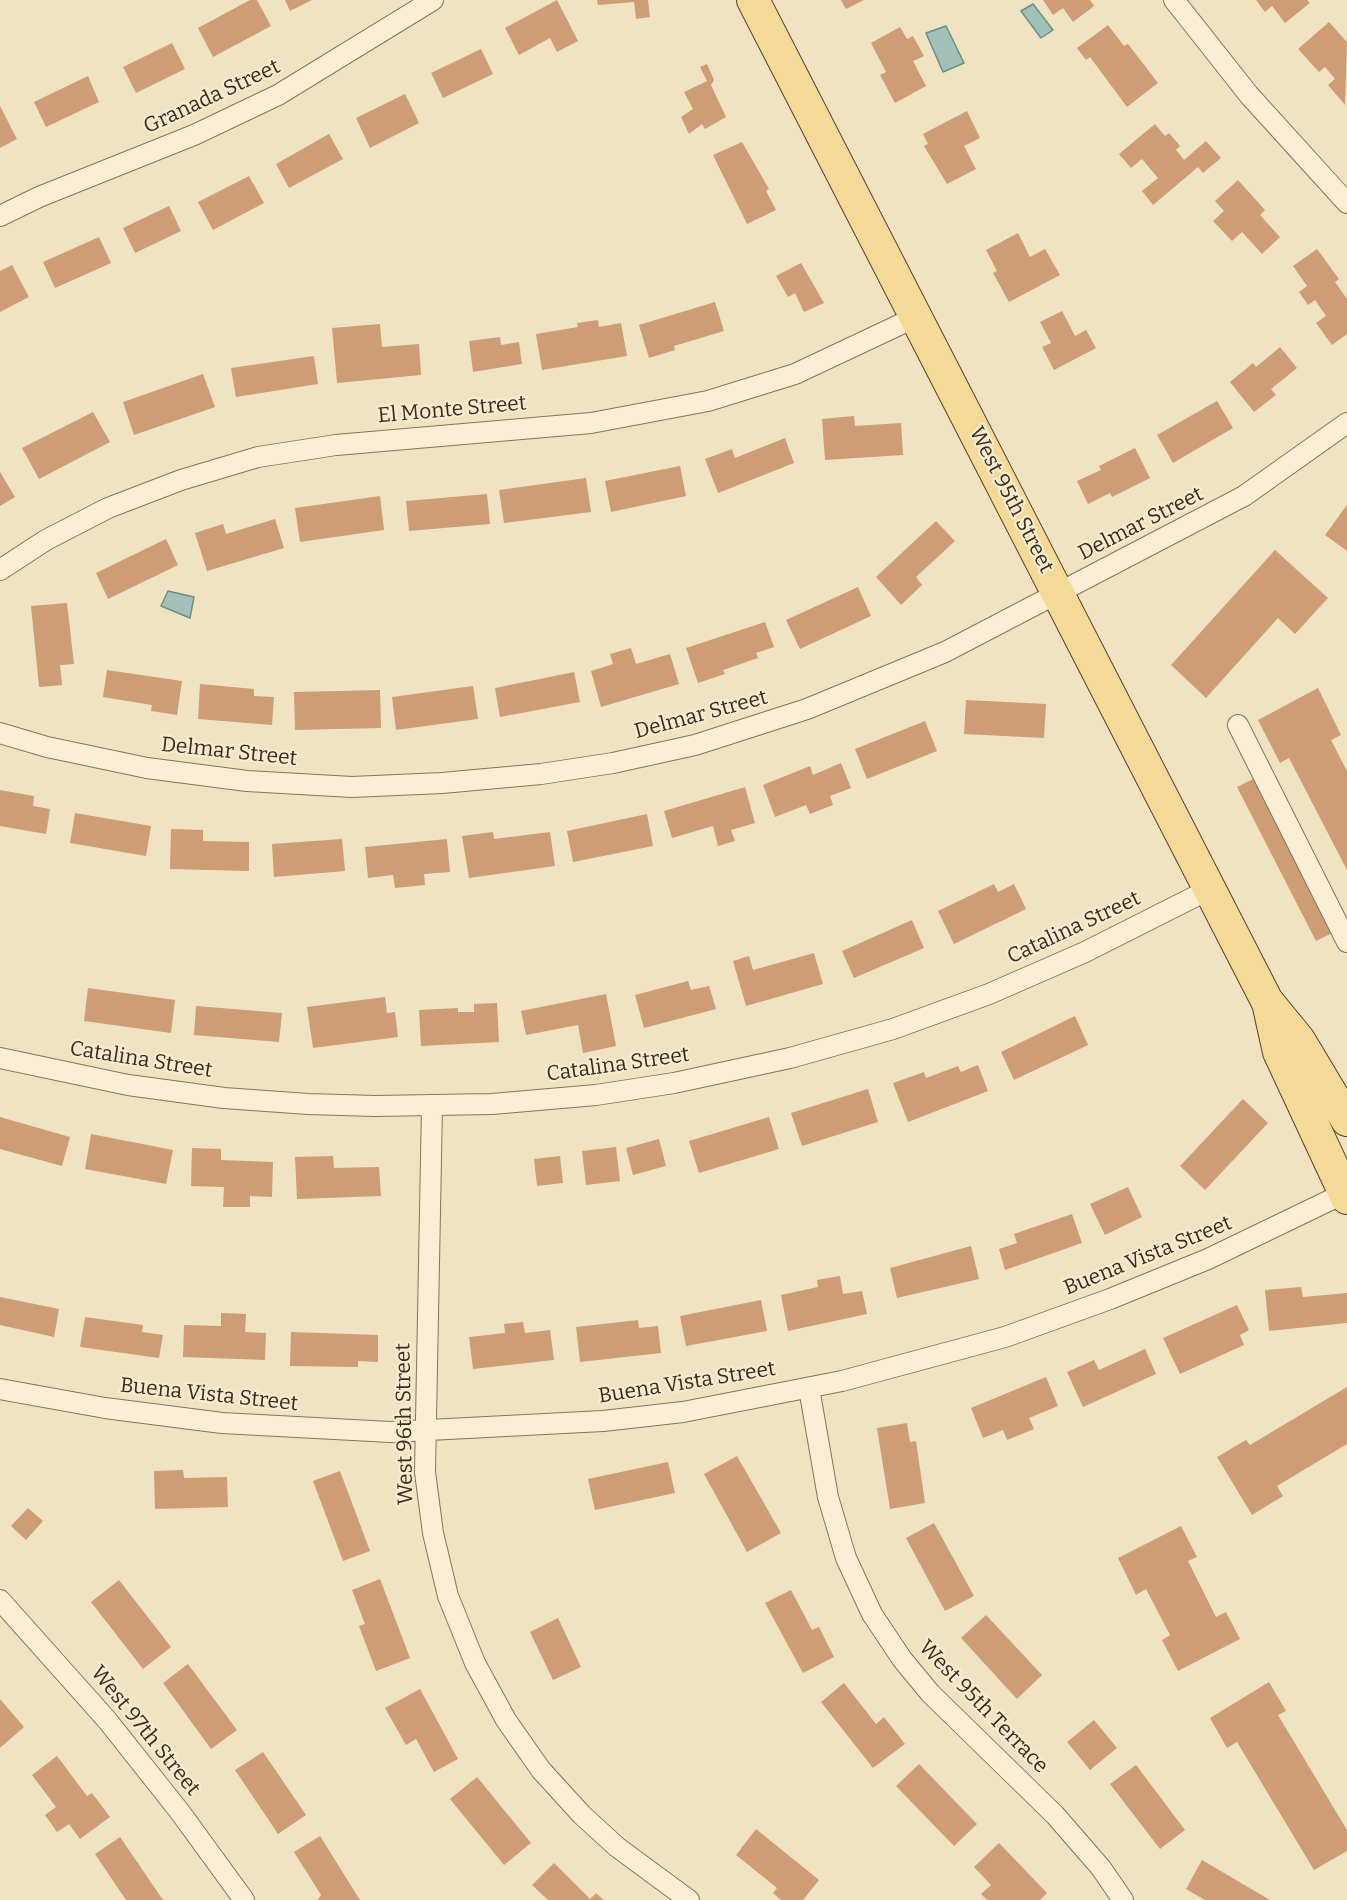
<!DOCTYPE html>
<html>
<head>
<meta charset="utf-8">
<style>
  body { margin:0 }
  canvas { display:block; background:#efe3c1 }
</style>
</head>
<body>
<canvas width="1347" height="1900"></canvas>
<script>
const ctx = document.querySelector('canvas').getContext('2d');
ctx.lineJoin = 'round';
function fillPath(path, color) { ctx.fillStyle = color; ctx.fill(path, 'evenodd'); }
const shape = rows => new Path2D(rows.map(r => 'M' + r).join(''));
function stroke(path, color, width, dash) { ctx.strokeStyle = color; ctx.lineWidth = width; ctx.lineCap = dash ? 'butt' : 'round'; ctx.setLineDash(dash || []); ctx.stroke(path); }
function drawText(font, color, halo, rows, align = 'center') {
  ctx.font = font + ' Bitter,serif'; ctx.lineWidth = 4.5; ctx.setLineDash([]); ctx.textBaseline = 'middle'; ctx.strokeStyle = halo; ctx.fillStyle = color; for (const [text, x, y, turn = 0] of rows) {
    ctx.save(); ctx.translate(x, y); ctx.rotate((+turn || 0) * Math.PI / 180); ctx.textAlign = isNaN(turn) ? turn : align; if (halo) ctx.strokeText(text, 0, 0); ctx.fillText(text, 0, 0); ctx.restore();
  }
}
const water = shape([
  [1033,4,1053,30,1041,38,1021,11,1033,4],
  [946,26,964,63,943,72,926,33,946,26],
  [168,591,194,597,190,618,161,606,168,591]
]);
fillPath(water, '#a4c1b9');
stroke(water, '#6a8f87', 1.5);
fillPath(shape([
  [250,0,257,0,271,26,213,57,198,28],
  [285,0,312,0,290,11],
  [557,0,578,41,557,52,550,38,519,55,505,28],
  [597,0,648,0,650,17,636,19,634,2,598,5],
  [841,0,864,0,846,9],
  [1043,0,1090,0,1094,6,1073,22,1063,8,1053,15],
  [1256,0,1307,0,1310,3,1285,23,1272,6,1265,12],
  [1329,22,1347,42,1345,105,1328,85,1335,79,1325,67,1319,72,1298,49],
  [1108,25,1124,46,1128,44,1158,83,1127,107,1090,57,1086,60,1077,48],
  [900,27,907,39,913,36,924,56,913,61,926,86,895,103,880,75,886,72,871,43],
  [172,43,185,69,136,93,123,67],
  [481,49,493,74,443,98,431,73],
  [707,64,714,80,711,85,726,117,705,129,702,124,689,134,681,117,693,109,684,92,707,81,700,67],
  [88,76,99,102,46,127,34,102],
  [405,94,419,123,370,148,356,118],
  [0,106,17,139,0,148],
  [967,111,980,138,964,146,976,169,947,184,924,146,928,144,923,134],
  [1155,124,1165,136,1169,133,1180,146,1176,150,1184,160,1206,141,1221,158,1203,173,1198,167,1153,205,1142,191,1158,178,1142,159,1131,168,1119,154],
  [329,134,343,159,289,188,276,164],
  [742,142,769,189,766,191,776,210,747,224,713,155],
  [249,176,264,203,213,230,198,202],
  [1238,180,1265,210,1260,215,1280,237,1262,254,1242,232,1232,241,1213,221,1224,211,1215,201],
  [169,206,181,231,135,253,123,228],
  [1018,233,1030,257,1045,249,1060,275,1009,302,993,273,997,271,986,250],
  [99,237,111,263,55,288,43,262],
  [1317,249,1339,279,1335,282,1347,299,1347,334,1332,345,1316,323,1326,316,1315,300,1308,305,1299,292,1307,286,1293,266],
  [801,263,824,303,804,312,795,293,788,297,776,276],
  [12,265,29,297,0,312,0,271],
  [715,302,724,331,674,346,675,350,649,358,639,325],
  [1062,311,1075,336,1086,330,1096,348,1054,370,1042,347,1051,343,1040,322],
  [598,320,599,327,621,323,627,356,542,370,536,334,578,327,577,323],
  [380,324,382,347,419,344,421,375,337,383,332,328],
  [500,337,501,345,519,342,522,364,473,372,469,341],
  [1280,347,1297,368,1271,389,1276,395,1254,412,1230,382,1253,363,1256,367],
  [314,356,318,384,236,397,231,368],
  [203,374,215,407,134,435,123,402],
  [1217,401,1233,428,1173,463,1157,435],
  [93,412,110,442,39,479,22,448],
  [854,416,855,426,901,423,903,455,825,460,822,419],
  [785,438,794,463,718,493,705,459,732,449,735,458],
  [1135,448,1150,478,1112,497,1110,493,1088,504,1077,481,1101,470,1099,466],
  [680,466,686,496,611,512,605,481],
  [0,472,15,497,0,506],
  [586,478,591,512,504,523,499,490],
  [487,494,490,524,409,531,406,501],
  [380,496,384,530,300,542,295,508],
  [1347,505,1347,551,1325,535],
  [275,519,284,548,207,571,195,533,223,524,226,534],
  [936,521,955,541,916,577,922,585,901,605,876,577],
  [166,539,178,565,108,599,96,573],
  [1275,550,1328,598,1295,634,1278,618,1206,698,1171,665],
  [858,587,871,616,800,649,786,620],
  [67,603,74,664,60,665,62,685,39,687,31,606],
  [765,622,774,647,756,653,758,658,723,670,725,674,698,683,686,648],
  [631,648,636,664,670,654,679,684,601,707,591,671,613,664,610,654],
  [107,670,182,681,177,715,151,711,152,705,103,697],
  [574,672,580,702,500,717,495,688],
  [200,684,254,689,254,696,274,697,272,725,198,719],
  [473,686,478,719,396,730,392,697],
  [1318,688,1341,735,1331,740,1347,771,1347,870,1289,758,1280,763,1258,720],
  [380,690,381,728,295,730,294,692],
  [966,700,1046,704,1044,738,964,734],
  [925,721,937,751,867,779,855,749],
  [841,763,851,788,830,796,833,805,810,814,806,805,775,817,763,785,810,766,813,775],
  [1255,778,1334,932,1316,941,1237,787],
  [745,787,755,823,731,830,735,841,718,846,713,826,672,838,664,811],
  [0,790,34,796,33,806,50,809,46,834,0,826],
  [75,813,151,826,146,856,70,843],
  [647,814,653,846,573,862,567,831],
  [171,829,203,830,203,841,249,842,249,871,170,869],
  [493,832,494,839,550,832,555,866,469,878,462,836],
  [342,839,345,871,274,877,272,844],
  [447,839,450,872,424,874,425,885,395,888,393,875,368,878,365,847],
  [994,884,998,892,1014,884,1026,909,954,944,938,911],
  [912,920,924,948,854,978,842,951],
  [814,953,823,984,746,1006,733,961,749,956,753,970],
  [688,981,691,990,709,986,716,1009,644,1028,635,995],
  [88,988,175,1000,171,1033,84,1021],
  [606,994,616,1046,583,1053,578,1025,526,1035,521,1011],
  [385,997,387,1013,395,1012,398,1037,313,1048,307,1007],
  [497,1003,499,1042,421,1046,419,1010,458,1008,458,1012,474,1012,474,1004],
  [196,1006,282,1013,279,1042,194,1035],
  [1075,1016,1088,1045,1014,1080,1001,1052],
  [978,1065,988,1091,908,1122,893,1083,924,1072,926,1078,958,1066,961,1072],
  [868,1089,878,1122,802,1146,791,1113],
  [1243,1099,1268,1123,1205,1190,1180,1166],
  [0,1117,70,1137,62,1166,0,1149],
  [769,1117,779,1149,699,1173,689,1141],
  [91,1134,173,1150,166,1184,85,1169],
  [659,1139,666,1166,633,1175,626,1148],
  [616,1147,620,1181,586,1185,582,1151],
  [192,1148,221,1149,221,1160,273,1162,272,1197,250,1196,250,1207,223,1207,224,1187,191,1186],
  [333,1156,334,1168,379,1167,381,1196,297,1199,295,1157],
  [560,1156,563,1183,537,1186,534,1159],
  [1128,1187,1142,1217,1105,1235,1090,1204],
  [1072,1214,1082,1243,1005,1270,999,1249,1017,1243,1014,1234],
  [971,1246,979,1279,897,1298,890,1268],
  [840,1276,843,1294,862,1291,867,1314,788,1331,781,1295,818,1287,817,1280],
  [1301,1287,1303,1297,1347,1293,1347,1323,1269,1331,1265,1290],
  [0,1297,59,1309,54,1337,0,1325],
  [761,1300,767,1331,686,1346,680,1316],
  [1237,1305,1249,1330,1240,1335,1244,1345,1180,1374,1163,1338],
  [221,1313,246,1314,245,1332,266,1333,265,1360,183,1357,184,1325,221,1326],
  [85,1317,143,1325,142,1332,163,1335,159,1358,80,1347],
  [638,1320,639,1328,658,1326,661,1353,580,1362,576,1327],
  [523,1322,525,1333,550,1330,554,1360,473,1369,469,1337,505,1333,504,1324],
  [291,1332,378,1335,378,1362,358,1361,358,1367,290,1366],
  [1145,1349,1156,1374,1083,1407,1067,1372,1094,1360,1099,1370],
  [1046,1377,1058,1406,1029,1418,1034,1429,1007,1440,1003,1430,983,1438,971,1408],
  [1347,1387,1347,1444,1277,1486,1283,1496,1252,1515,1217,1457,1246,1440,1250,1445],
  [907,1423,910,1442,916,1441,925,1503,890,1509,877,1428],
  [737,1456,781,1533,747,1552,704,1474],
  [668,1462,675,1493,595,1510,588,1479],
  [183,1470,184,1478,227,1477,228,1507,155,1509,154,1471],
  [340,1471,370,1551,343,1561,313,1481],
  [28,1508,43,1521,26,1540,11,1526],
  [934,1523,974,1596,945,1611,906,1538],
  [1181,1526,1197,1557,1188,1561,1216,1617,1226,1612,1240,1639,1178,1671,1162,1640,1170,1635,1146,1589,1136,1595,1118,1558],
  [380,1579,410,1658,376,1671,359,1626,365,1624,352,1590],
  [119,1580,171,1647,143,1669,91,1602],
  [791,1590,812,1630,819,1627,834,1657,803,1673,765,1603],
  [986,1615,1042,1675,1017,1699,961,1638],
  [558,1618,581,1667,553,1680,530,1632],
  [188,1664,237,1730,211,1749,163,1683],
  [1269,1682,1286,1711,1278,1715,1347,1830,1347,1851,1314,1870,1237,1742,1227,1748,1210,1718],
  [844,1683,876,1724,884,1717,905,1744,873,1768,821,1702],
  [420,1689,458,1759,434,1772,416,1739,406,1745,385,1708],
  [0,1699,24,1727,0,1748],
  [1094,1720,1117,1748,1090,1770,1067,1742],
  [263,1752,306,1815,278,1834,235,1770],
  [57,1756,87,1796,92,1793,110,1817,80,1839,69,1824,57,1832,45,1815,56,1807,32,1775],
  [919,1764,977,1824,954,1846,896,1786],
  [1136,1765,1185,1830,1160,1849,1110,1784],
  [477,1777,531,1843,504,1865,450,1799],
  [756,1829,819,1880,803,1900,781,1900,773,1893,777,1888,736,1855],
  [320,1836,360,1900,318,1900,321,1895,294,1852],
  [120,1837,163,1900,126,1900,95,1854],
  [999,1843,1047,1893,1040,1900,987,1900,981,1894,991,1885,974,1867],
  [1202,1860,1270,1900,1205,1900,1186,1889],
  [554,1863,590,1899,596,1893,604,1900,548,1900,532,1885]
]), '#ce9d75');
const minor = shape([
  [1174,0,1249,95,1347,203],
  [0,216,39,197,194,135,278,95,433,0],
  [0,570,46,540,108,508,181,480,258,457,336,445,591,423,708,401,795,374,916,317],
  [1238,725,1347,942],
  [0,733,47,747,147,768,247,781,352,787,442,783,541,774,613,763,695,745,807,709,945,652,1244,496,1347,423],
  [0,1058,128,1085,224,1098,308,1104,375,1106,492,1104,596,1095,674,1083,790,1058,893,1029,989,994,1085,952,1210,889],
  [432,1106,425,1472,433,1533,448,1596,475,1663,506,1720,541,1770,582,1815,617,1847,689,1900],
  [809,1388,828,1497,846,1558,872,1614,902,1659,930,1693,1055,1815,1101,1868,1123,1900],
  [0,1389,105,1408,222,1423,390,1432,603,1421,683,1412,842,1381,1005,1337,1110,1299,1208,1259,1347,1192],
  [0,1600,107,1720,180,1812,244,1900]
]);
const primary = shape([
  [753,0,1267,1001,1299,1040,1347,1120],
  [1269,1007,1279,1052,1347,1198]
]);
stroke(minor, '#897358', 22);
stroke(primary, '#56412c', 34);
stroke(minor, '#faefd4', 20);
stroke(primary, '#f4d997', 32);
drawText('21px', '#382b1d', '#f6ecd0', [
  ["Granada Street",212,97,-25],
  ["El Monte Street",452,410,-5],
  ["West 95th Street",1011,500,63],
  ["Delmar Street",1141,524,-27],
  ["Delmar Street",701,715,-15],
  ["Delmar Street",229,752,6],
  ["Catalina Street",1074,928,-25],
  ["Catalina Street",141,1060,9],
  ["Catalina Street",618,1065,-8],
  ["Buena Vista Street",1148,1256,-22],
  ["Buena Vista Street",687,1383,-9],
  ["Buena Vista Street",209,1395,6],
  ["West 96th Street",405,1424,-91],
  ["West 95th Terrace",983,1707,46],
  ["West 97th Street",145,1731,51]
]);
</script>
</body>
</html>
